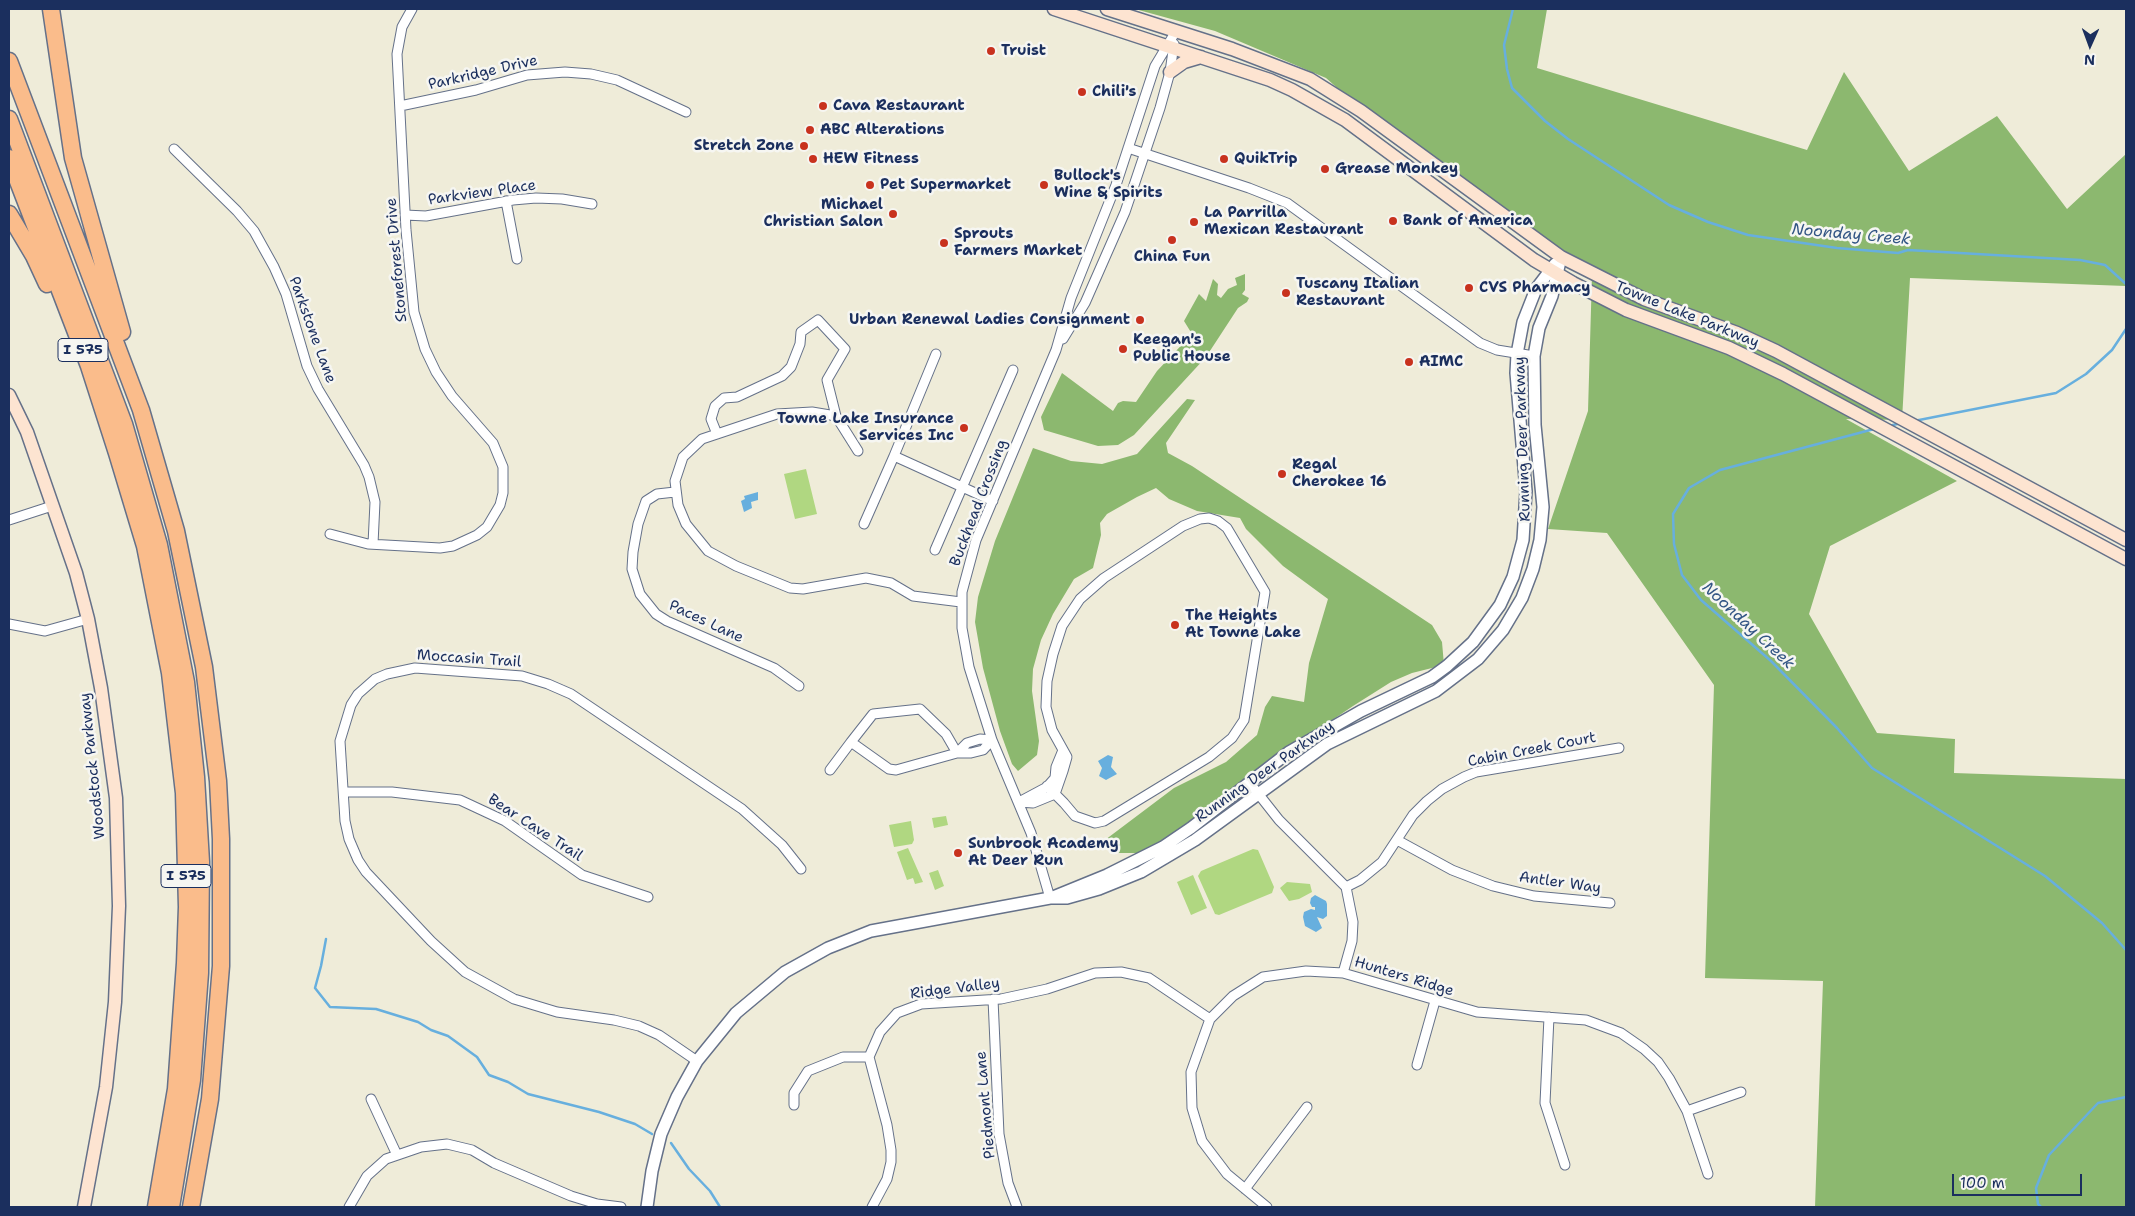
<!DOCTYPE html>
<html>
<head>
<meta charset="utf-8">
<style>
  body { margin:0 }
  #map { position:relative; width:2135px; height:1216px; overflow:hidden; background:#efecd9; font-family:"Shantell Sans",sans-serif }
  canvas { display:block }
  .frame { position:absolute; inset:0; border:10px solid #1b2f5e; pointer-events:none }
  .north { position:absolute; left:2065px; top:20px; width:50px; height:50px; -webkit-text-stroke:4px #f6f6f2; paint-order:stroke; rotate:182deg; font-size:14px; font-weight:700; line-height:20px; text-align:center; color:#1b2f5e }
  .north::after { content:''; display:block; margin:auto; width:18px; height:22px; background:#1b2f5e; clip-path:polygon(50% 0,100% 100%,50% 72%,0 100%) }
  .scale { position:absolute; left:1952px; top:1174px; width:130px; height:22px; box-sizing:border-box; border:2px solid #1b2f5e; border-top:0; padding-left:6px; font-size:15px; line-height:18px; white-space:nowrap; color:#1b2f5e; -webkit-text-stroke:4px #f6f6f2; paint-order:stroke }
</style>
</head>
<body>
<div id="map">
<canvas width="2135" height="1216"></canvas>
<div class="frame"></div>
<div class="north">N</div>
<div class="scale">100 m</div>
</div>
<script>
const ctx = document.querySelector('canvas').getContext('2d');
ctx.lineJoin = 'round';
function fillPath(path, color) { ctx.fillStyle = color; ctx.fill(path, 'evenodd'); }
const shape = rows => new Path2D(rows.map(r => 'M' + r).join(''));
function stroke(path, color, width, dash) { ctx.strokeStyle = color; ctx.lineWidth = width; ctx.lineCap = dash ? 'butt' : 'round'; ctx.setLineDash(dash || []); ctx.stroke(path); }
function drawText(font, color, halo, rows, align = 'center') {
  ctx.font = font + ' "Shantell Sans",sans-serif'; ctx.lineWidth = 5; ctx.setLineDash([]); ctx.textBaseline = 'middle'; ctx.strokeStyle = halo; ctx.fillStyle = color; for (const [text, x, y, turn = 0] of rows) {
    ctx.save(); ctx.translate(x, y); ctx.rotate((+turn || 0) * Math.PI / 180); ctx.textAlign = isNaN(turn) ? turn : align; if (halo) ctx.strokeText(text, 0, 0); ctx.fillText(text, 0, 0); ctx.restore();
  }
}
fillPath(shape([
  [806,469,817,514,795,519,784,474],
  [946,816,948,825,934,828,932,818],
  [911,821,914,840,912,844,894,847,889,825],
  [908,848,923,882,915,884,913,878,907,880,897,852],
  [1253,849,1258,850,1274,887,1272,893,1219,915,1215,914,1198,876,1201,871],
  [938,870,944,886,935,890,929,873],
  [1193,875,1207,908,1191,915,1177,882],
  [1287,882,1310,884,1312,892,1299,899,1289,901,1280,888]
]), '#b0d781');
fillPath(shape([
  [1135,9,1547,9,1537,68,1807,150,1844,72,1909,171,1997,116,2067,209,2126,154,2126,286,1910,278,1902,420,1846,419,1957,481,1830,546,1809,614,1877,733,1955,739,1954,773,2126,779,2126,1207,1815,1207,1823,981,1705,978,1714,685,1607,533,1548,529,1588,411,1592,275,1387,132,1326,78,1215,31],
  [1245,274,1245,290,1242,294,1249,298,1247,302,1238,308,1206,357,1134,435,1118,445,1098,446,1044,430,1041,417,1062,373,1113,411,1118,403,1123,401,1136,402,1157,371,1192,334,1184,321,1199,294,1206,301,1213,279,1218,284,1217,295,1221,298,1228,289,1237,285,1235,278],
  [1187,399,1195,400,1166,443,1168,453,1192,466,1432,625,1442,642,1444,665,1412,673,1391,682,1353,706,1236,785,1189,828,1137,853,1118,853,1101,843,1174,788,1226,762,1257,735,1265,707,1272,696,1304,702,1309,663,1328,599,1283,566,1246,529,1240,518,1197,511,1169,499,1156,488,1137,497,1107,514,1100,523,1101,535,1093,568,1074,579,1053,614,1041,640,1033,669,1032,691,1039,741,1037,755,1018,771,1012,764,1000,731,983,668,975,622,978,597,995,541,1033,448,1071,461,1102,464,1137,454]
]), '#8cb86f');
fillPath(shape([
  [758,492,758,500,751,502,752,508,744,512,741,501,745,499,744,496],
  [1108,755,1113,757,1111,767,1117,774,1106,780,1099,776,1102,768,1098,761],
  [1315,895,1326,901,1327,904,1327,916,1323,919,1317,917,1322,928,1316,932,1305,926,1303,917,1304,912,1311,909,1315,910,1315,907,1312,907,1310,903,1311,898]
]), '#67afde');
stroke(shape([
  [1513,9,1504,45,1507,69,1512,88,1545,121,1568,139,1669,205,1708,222,1748,235,1837,248,1898,253,1908,250,2080,260,2105,265,2126,284],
  [1914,421,2056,393,2086,374,2112,350,2126,329],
  [1889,426,1901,423],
  [1874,429,1720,470,1689,488,1673,514,1674,544,1682,575,1701,600,1771,661,1837,728,1872,768,2045,876,2102,923,2126,950],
  [326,939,321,966,315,988,330,1007,376,1009,418,1022,431,1030,448,1036,477,1057,489,1075,508,1082,528,1094,599,1112,635,1124,652,1134],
  [671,1143,689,1169,710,1191,720,1207],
  [2041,1207,2038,1204,2036,1188,2049,1155,2098,1103,2126,1097]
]), '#67afde', 2.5);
const minor = shape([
  [400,106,476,90,527,75,565,72,591,74,617,80,686,112],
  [1128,148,1249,188,1287,203,1480,343,1497,350,1534,356],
  [174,149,237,211,254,231,274,267,286,294,307,366,318,389,364,465,369,477,375,502,373,544],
  [506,201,517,259],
  [405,215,426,216,513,200,536,198,562,199,592,204],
  [1063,339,1085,303,1125,212,1160,108,1170,72,1174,44],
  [836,416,812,412,777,414,702,439,683,457,675,481,678,505,686,524,708,551,736,566,790,588,803,589,866,578,891,583,913,596,961,602],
  [717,434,711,419,715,406,724,398,737,397,782,376,791,367,800,344,801,332,818,320,845,349,827,380,836,416,858,451],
  [894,456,936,354],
  [675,492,657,494,646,501,638,524,633,552,632,569,640,594,656,614,667,621,774,668,799,686],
  [9,520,52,506],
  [864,524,894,456,993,501],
  [330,534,368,544,440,548,453,546,477,535,487,527,500,505,503,493,503,467,493,443,452,396,436,372,425,349,414,312,406,230,397,54,402,27,412,9],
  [935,550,1013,370],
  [9,624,45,631,88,619],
  [957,753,946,734,920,709,873,714,851,742,889,769,896,770,957,753,971,753,983,750,992,740],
  [957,753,967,743,980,739,992,740],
  [830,770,851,742],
  [1249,782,1279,820,1346,887,1353,922,1352,941,1343,973],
  [344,792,392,792,460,800,505,821,582,875,648,897],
  [1019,802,1033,803,1055,794,1063,771,1067,757,1052,730,1046,707,1047,681,1053,654,1062,626,1080,599,1104,578,1183,526,1200,519,1209,518,1218,521,1227,528,1265,592,1244,720,1232,738,1209,757,1104,821,1095,823,1075,816,1064,803,1047,786],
  [1019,802,1047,787,1055,778,1056,767,1063,750],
  [1397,840,1452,870,1493,886,1534,896,1610,903],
  [1346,887,1360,880,1382,862,1413,815,1427,801,1442,789,1464,777,1476,772,1619,748],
  [1050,898,1031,833,992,740,969,667,962,628,962,592,976,540,1056,350,1071,298,1116,185,1155,66,1176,31],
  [993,999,999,1134,1008,1183,1017,1207],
  [1549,1017,1545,1103,1565,1165],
  [697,1061,659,1035,639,1026,614,1020,557,1012,514,999,465,972,431,941,366,872,358,860,349,839,345,821,340,741,351,705,358,694,375,679,387,674,415,668,522,676,548,684,571,694,742,809,782,845,801,869],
  [1417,1065,1435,1001],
  [371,1099,397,1155],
  [794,1105,794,1093,808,1071,843,1057,869,1057],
  [1687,1111,1741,1092],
  [1245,1189,1307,1107],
  [349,1207,367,1176,386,1159,421,1147,447,1144,472,1150,494,1163,571,1196,597,1204,621,1207],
  [872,1207,887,1179,891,1162,891,1150,887,1125,869,1057,880,1032,897,1013,921,1004,1001,999,1047,989,1095,973,1121,972,1149,978,1210,1019],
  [1267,1207,1227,1174,1202,1141,1192,1108,1191,1072,1210,1019,1233,996,1263,977,1306,971,1343,973,1477,1012,1586,1020,1621,1033,1644,1049,1658,1062,1669,1078,1687,1111,1708,1174]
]);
const tertiary = shape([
  [1053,897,1107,875,1163,847,1191,828,1289,752,1361,711,1432,677,1447,666,1473,642,1500,605,1513,577,1523,540,1526,491,1516,373,1517,354,1523,322,1536,289,1555,264],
  [647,1207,652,1171,661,1134,677,1097,697,1061,736,1013,785,972,828,948,871,931,1050,898,1067,898,1099,889,1141,872,1195,840,1327,744,1436,691,1478,659,1503,630,1522,598,1533,569,1540,540,1543,507,1535,425,1534,356,1539,328,1552,296,1561,257]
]);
const secondary = shape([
  [1054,9,1270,80,1292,90,1345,120,1534,260,1573,283,1626,310,1729,348,1783,374,2126,559],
  [1107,9,1232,49,1310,79,1361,111,1561,257,1644,299,1737,333,1776,351,2126,540],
  [1170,72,1184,62,1201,57],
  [9,395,27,432,76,573,88,619,101,688,116,798,119,906,115,1002,106,1087,84,1207]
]);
const motorway = shape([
  [51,9,73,158,122,332],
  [9,61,141,410,176,531,204,667,218,781,221,839,221,966,210,1099,191,1207],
  [9,119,124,424,159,545,186,682,196,777,201,862,200,973,192,1080,171,1207],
  [9,158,89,366,117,453,145,546,170,673,184,793,187,907,185,963,176,1089,156,1207],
  [9,214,34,256,47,284]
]);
stroke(minor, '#657189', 11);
stroke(tertiary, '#657189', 14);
stroke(secondary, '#657189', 15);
stroke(motorway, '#657189', 19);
stroke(minor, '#fff', 9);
stroke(tertiary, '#fff', 11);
stroke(secondary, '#fde4d1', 12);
stroke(motorway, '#fabc8b', 16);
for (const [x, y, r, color] of [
  [991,51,5,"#c8321e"],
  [1082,92,5,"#c8321e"],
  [823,106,5,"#c8321e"],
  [810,130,5,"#c8321e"],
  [804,146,5,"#c8321e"],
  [813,159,5,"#c8321e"],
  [1224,159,5,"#c8321e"],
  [1325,169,5,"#c8321e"],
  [870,185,5,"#c8321e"],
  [1044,185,5,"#c8321e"],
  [893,214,5,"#c8321e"],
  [1393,221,5,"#c8321e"],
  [1194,222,5,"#c8321e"],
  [1172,240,5,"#c8321e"],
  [944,243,5,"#c8321e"],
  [1469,288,5,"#c8321e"],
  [1286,293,5,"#c8321e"],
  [1140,320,5,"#c8321e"],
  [1123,349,5,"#c8321e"],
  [1409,362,5,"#c8321e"],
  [964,428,5,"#c8321e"],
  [1282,474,5,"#c8321e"],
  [1175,625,5,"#c8321e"],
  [958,853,5,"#c8321e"]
]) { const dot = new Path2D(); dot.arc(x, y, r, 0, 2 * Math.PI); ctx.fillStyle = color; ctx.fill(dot); stroke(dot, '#f6f6f2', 2); }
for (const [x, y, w] of [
  [83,350,50],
  [186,876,50]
]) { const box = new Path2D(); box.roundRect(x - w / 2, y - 11.5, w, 23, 4); ctx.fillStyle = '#f6f6f2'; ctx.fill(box); stroke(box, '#1b2f5e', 1); }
drawText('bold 14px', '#1b2f5e', null, [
  ["I 575",83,350],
  ["I 575",186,876]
]);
drawText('bold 15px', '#1b2f5e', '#f6f6f2', [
  ["Truist",1001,51],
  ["Chili's",1092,92],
  ["Cava Restaurant",833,106],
  ["ABC Alterations",820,130],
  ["Stretch Zone",794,146,"right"],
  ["HEW Fitness",823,159],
  ["QuikTrip",1234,159],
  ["Grease Monkey",1335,169],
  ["Bullock's",1054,176],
  ["Wine & Spirits",1054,193],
  ["Pet Supermarket",880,185],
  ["Michael",883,205,"right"],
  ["Christian Salon",883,222,"right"],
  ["La Parrilla",1204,213],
  ["Mexican Restaurant",1204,230],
  ["Bank of America",1403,221],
  ["Sprouts",954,234],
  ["Farmers Market",954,251],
  ["China Fun",1172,257,"center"],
  ["Tuscany Italian",1296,284],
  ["Restaurant",1296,301],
  ["CVS Pharmacy",1479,288],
  ["Urban Renewal Ladies Consignment",1130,320,"right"],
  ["Keegan's",1133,340],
  ["Public House",1133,357],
  ["AIMC",1419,362],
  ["Towne Lake Insurance",954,419,"right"],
  ["Services Inc",954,436,"right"],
  ["Regal",1292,465],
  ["Cherokee 16",1292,482],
  ["The Heights",1185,616],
  ["At Towne Lake",1185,633],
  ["Sunbrook Academy",968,844],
  ["At Deer Run",968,861]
], 'left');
drawText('15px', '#1b2f5e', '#f6f6f2', [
  ["Parkridge Drive",483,73,-13],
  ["Parkview Place",482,193,-8],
  ["Stoneforest Drive",397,260,-95],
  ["Towne Lake Parkway",1687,315,22],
  ["Parkstone Lane",312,330,70],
  ["Running Deer Parkway",1523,439,-92],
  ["Buckhead Crossing",979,503,-69],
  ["Paces Lane",706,622,25],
  ["Moccasin Trail",469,659,4],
  ["Cabin Creek Court",1532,750,-11],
  ["Woodstock Parkway",93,766,-96],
  ["Running Deer Parkway",1265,772,-35],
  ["Bear Cave Trail",535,828,33],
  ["Antler Way",1560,883,8],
  ["Hunters Ridge",1404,977,17],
  ["Ridge Valley",955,989,-7],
  ["Piedmont Lane",986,1105,-95]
]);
drawText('italic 16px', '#325584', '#f6f6f2', [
  ["Noonday Creek",1851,235,5],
  ["Noonday Creek",1748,626,43]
]);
</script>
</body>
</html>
